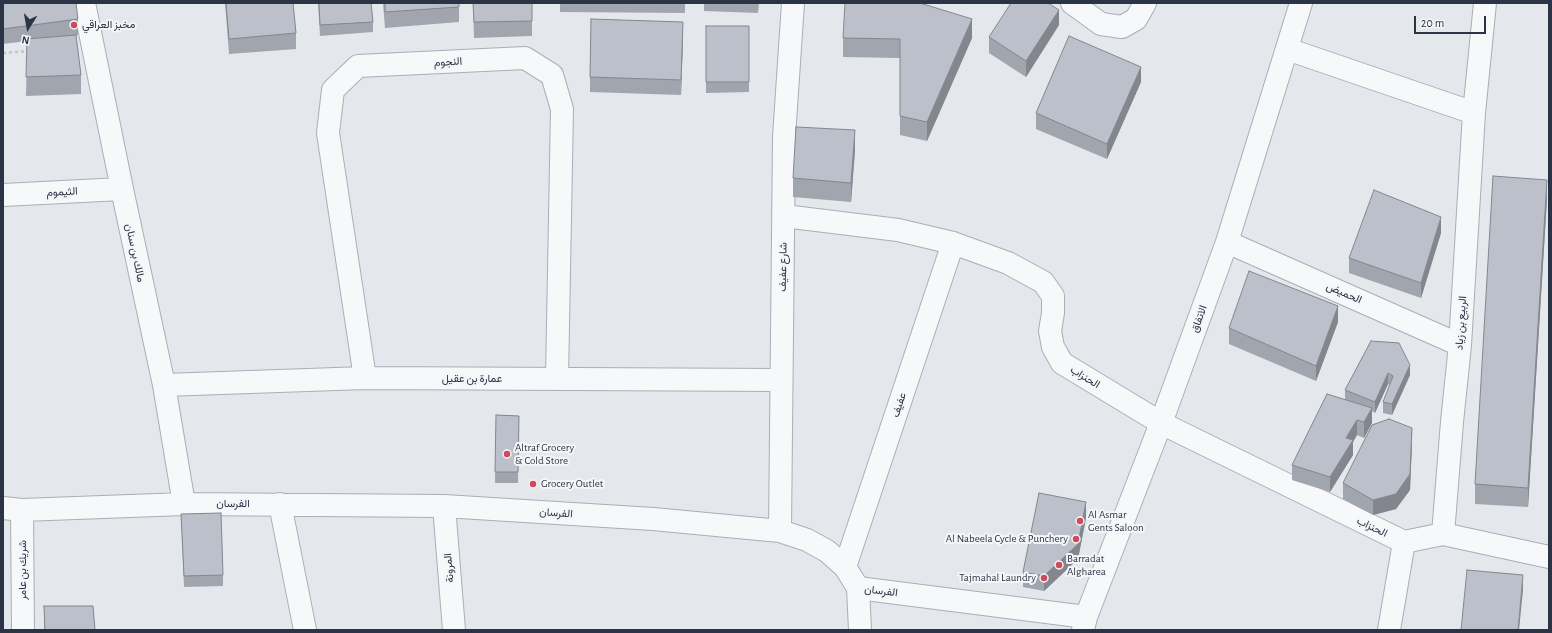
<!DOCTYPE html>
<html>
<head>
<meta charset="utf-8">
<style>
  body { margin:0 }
  #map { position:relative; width:1552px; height:633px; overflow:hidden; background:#e4e7ec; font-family:"Alegreya Sans",sans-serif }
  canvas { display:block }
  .frame { position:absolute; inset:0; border:4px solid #2b3445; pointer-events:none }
  .north { position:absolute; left:8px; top:8px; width:40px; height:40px; -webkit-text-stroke:3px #f4f6f9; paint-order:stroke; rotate:191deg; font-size:11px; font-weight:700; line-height:16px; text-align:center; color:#2b3445 }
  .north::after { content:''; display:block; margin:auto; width:14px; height:18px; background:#2b3445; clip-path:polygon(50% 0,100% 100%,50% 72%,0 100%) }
  .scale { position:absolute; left:1414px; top:16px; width:72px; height:18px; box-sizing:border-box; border:2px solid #2b3445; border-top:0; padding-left:5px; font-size:12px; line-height:14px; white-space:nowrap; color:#2b3445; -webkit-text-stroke:3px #f4f6f9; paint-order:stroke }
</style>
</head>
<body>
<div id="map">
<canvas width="1552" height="633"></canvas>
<div class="frame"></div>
<div class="north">N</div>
<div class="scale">20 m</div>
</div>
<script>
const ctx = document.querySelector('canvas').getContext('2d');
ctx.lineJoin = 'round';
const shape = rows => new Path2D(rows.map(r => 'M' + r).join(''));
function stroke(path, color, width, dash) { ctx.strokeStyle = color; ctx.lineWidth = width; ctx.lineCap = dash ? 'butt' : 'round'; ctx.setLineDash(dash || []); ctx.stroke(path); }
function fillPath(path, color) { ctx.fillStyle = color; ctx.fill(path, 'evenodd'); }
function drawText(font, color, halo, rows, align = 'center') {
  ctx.font = font + ' "Alegreya Sans",Vazirmatn,sans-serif'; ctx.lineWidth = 4; ctx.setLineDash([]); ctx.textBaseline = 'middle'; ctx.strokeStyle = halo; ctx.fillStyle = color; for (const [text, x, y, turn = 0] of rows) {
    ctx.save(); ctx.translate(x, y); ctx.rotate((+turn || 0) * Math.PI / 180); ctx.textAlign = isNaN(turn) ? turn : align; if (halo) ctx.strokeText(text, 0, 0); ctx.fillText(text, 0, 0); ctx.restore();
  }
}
const minor = shape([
  [84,3,122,189,164,385,184,504],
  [1072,3,1101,24,1122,27,1136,19,1145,3],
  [1287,49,1474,113],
  [3,195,122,189],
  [784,216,898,230,953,243,1008,263,1043,282,1053,296,1053,313,1050,331,1053,347,1062,363,1161,423,1404,542],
  [1227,242,1460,345],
  [365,378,328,133,333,90,358,66,525,58,552,75,562,109,557,379],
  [164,385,365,378,781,380],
  [280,504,305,630],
  [444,506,454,630],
  [3,508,22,510,184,504,444,506,653,519,780,531,807,540,827,551,845,567,858,588,860,630],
  [22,510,23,630],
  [780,531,784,137,793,3],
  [1443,534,1452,422,1460,345,1474,113,1485,3],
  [845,567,953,243],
  [858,588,1086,617],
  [1083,630,1086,617,1161,423,1227,242,1301,3],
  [1389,630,1404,542,1443,534,1549,557]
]);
stroke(minor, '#a9aeb7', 24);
stroke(shape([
  [3,53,29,51]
]), '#c2c5cb', 2.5, [3, 3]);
stroke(minor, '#f7f8fa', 22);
fillPath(shape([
  [3,3,78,19,78,35,76,35,81,75,81,94,26,96,27,41,3,44],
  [225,3,293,3,296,33,296,49,229,54],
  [318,3,371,3,373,22,373,32,320,36],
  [383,3,459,3,459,22,385,28],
  [473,3,532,3,532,36,474,38],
  [560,3,685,3,685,13,560,12],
  [704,3,759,3,758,13,704,11],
  [1059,25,1026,77,989,53,989,37],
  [706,26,749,26,749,92,706,93],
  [683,37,681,95,590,92,590,77],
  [843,38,972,38,927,141,900,135,900,58,843,57],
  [1141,82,1107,159,1036,129,1036,113],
  [855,150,851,202,793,197,793,178],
  [1547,199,1528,507,1475,504,1475,484],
  [1441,233,1421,298,1349,273,1349,258],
  [1338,322,1316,381,1229,344,1229,328],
  [1371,341,1410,375,1392,415,1383,413,1383,402,1390,385,1388,384,1375,413,1372,411,1372,423,1364,438,1357,435,1353,442,1353,455,1330,492,1292,480,1292,465,1345,399,1345,390],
  [496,415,519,416,518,483,495,483],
  [1412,443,1410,490,1396,509,1373,515,1343,499,1343,483],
  [181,514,223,575,223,586,184,587],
  [1086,518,1078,559,1044,591,1023,587,1023,572],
  [44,606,95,630,44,630]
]), '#a1a5ae');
fillPath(shape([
  [1059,10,1059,25,1026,77,1026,61],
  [972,19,972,38,927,141,927,122],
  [683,22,683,37,681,95,681,80],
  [1141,67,1141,82,1107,159,1107,144],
  [855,130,855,150,851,202,851,183],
  [1547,180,1547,199,1528,507,1528,488],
  [1441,217,1441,233,1421,298,1421,283],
  [1338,306,1338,322,1316,381,1316,366],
  [1410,365,1410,375,1392,415,1392,404],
  [1388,373,1388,384,1375,413,1375,402],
  [1372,408,1372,423,1364,438,1364,422],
  [1357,420,1357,435,1353,442,1353,455,1330,492,1330,477,1346,438],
  [1412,428,1412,443,1410,490,1396,509,1373,515,1373,500],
  [1086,502,1086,518,1078,559,1044,591,1044,576],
  [1523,575,1523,590,1519,630,1518,630]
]), '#83868d');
const building = shape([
  [3,3,76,3,78,19,3,29,3,3],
  [226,3,293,3,296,33,229,39,226,3],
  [319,3,371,3,373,22,320,25,319,3],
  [385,3,459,3,459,7,385,12,385,3],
  [473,3,532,3,532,21,474,22,473,3],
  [845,3,920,3,972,19,927,122,900,116,900,39,843,38,845,3],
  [1011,3,1048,3,1059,10,1026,61,989,37,1011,3],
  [591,19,683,22,681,80,590,77,591,19],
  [706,26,749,26,749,82,706,82,706,26],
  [76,35,81,75,26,77,27,39,76,35],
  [1069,36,1141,67,1107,144,1036,113,1069,36],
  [796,127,855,130,851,183,793,178,796,127],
  [1493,176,1547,180,1528,488,1475,484,1493,176],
  [1374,190,1441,217,1421,283,1349,258,1374,190],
  [1249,271,1338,306,1316,366,1229,328,1249,271],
  [1371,341,1399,343,1410,365,1392,404,1383,402,1393,376,1388,373,1375,402,1345,390,1371,341],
  [1327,394,1372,408,1364,422,1357,420,1346,438,1353,440,1330,477,1292,465,1327,394],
  [496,415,519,416,518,472,495,472,496,415],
  [1389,419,1412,428,1410,474,1396,494,1373,500,1343,483,1372,425,1389,419],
  [1039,493,1086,502,1078,544,1044,576,1023,572,1039,493],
  [221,513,223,575,184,576,181,514,221,513],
  [1467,570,1523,575,1518,630,1461,630,1467,570],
  [44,606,93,606,95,630,45,630,44,606]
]);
fillPath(building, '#bbc0ca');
stroke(building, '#83868d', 1);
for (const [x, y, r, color] of [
  [74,25,4,"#d1495b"],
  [507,454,4,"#d1495b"],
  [533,484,4,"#d1495b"],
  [1080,521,4,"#d1495b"],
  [1076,539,4,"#d1495b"],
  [1059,565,4,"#d1495b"],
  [1044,578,4,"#d1495b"]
]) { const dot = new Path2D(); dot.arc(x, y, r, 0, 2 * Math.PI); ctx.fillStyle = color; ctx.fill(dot); stroke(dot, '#f4f6f9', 1.5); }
drawText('11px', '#2b3445', '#f4f6f9', [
  ["مخبز العراقي",82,25],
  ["Altraf Grocery",515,448],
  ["& Cold Store",515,461],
  ["Grocery Outlet",541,484],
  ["Al Asmar",1088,515],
  ["Gents Saloon",1088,528],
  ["Al Nabeela Cycle & Punchery",1068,539,"right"],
  ["Barradat",1067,559],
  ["Algharea",1067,572],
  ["Tajmahal Laundry",1036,578,"right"]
], 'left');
drawText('11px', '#2b3445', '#f4f6f9', [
  ["النجوم",448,62,-3],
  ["الثيموم",62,192,-3],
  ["مالك بن سنان",135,253,78],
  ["شارع عفيف",783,267,-89],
  ["الحميض",1344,293,24],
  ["الاتفاق",1199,319,-70],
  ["الربيع بن زياد",1461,323,-86],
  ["الحنزاب",1085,377,32],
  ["عمارة بن عقيل",472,379],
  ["عفيف",899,405,-72],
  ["الفرسان",233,504],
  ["الفرسان",556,513,4],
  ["الحنزاب",1372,527,26],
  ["المرونة",449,568,-95],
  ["شريك بن عامر",23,570,-90],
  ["الفرسان",881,591,7]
]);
</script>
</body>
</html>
